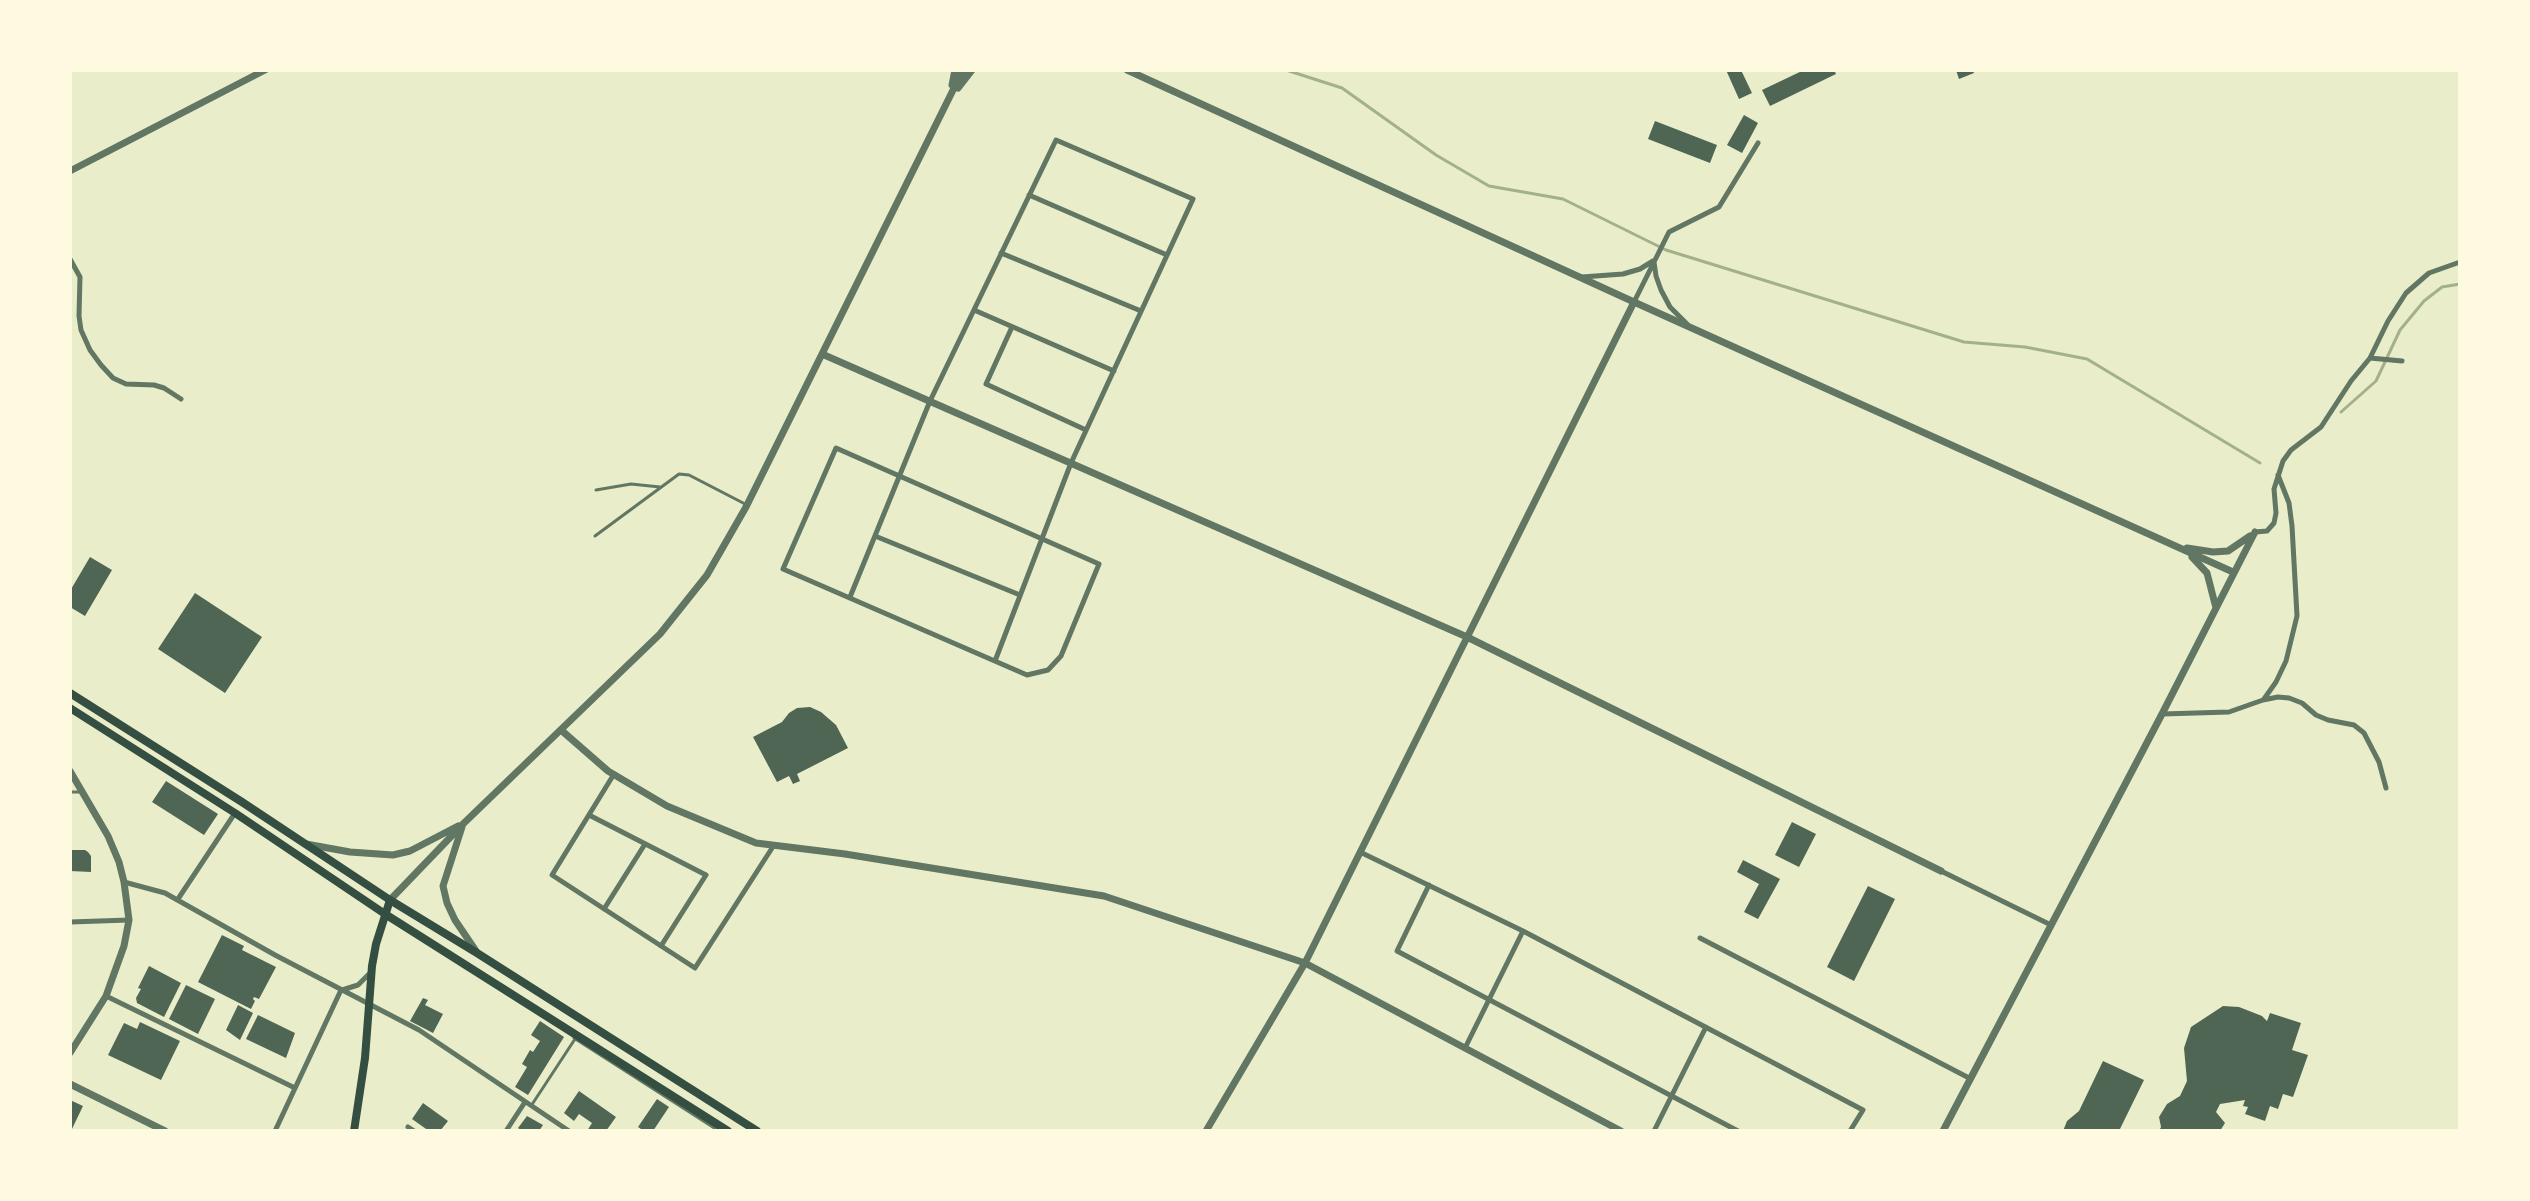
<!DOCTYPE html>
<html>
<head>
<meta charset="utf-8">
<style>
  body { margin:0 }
  #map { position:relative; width:2530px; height:1201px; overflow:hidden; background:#e9edc9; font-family:"Exo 2",sans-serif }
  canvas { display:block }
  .frame { position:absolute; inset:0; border:72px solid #fefae0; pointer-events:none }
</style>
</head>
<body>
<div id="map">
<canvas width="2530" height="1201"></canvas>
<div class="frame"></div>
</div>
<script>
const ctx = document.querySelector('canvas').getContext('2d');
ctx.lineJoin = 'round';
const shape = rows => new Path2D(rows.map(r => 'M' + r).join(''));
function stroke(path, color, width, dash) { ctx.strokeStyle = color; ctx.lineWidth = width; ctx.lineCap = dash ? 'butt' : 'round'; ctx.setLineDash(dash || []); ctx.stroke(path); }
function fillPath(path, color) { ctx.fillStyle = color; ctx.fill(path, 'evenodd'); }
stroke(shape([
  [1286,70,1342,88,1436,155,1489,186,1563,199,1666,250,1964,342,2025,347,2087,359,2260,463],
  [2341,412,2376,381,2400,330,2424,301,2442,287,2460,284]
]), '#a3b18a', 3);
fillPath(shape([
  [1726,70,1741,70,1752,93,1739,99],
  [1804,70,1834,70,1836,74,1770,106,1762,90],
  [1956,70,1973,70,1974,73,1959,79],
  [1744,115,1758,123,1742,153,1727,145],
  [1655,121,1717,145,1710,163,1648,139],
  [90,557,112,570,85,616,70,607,70,591],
  [195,593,262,637,225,693,158,649],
  [810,707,821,712,836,725,848,748,797,774,800,781,793,784,789,776,777,782,753,737,782,722,789,713,797,708],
  [166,781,218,814,204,835,152,802],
  [1792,822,1816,834,1799,867,1775,855],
  [70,850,85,850,88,852,91,856,91,872,70,871],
  [1743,860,1780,879,1758,919,1744,912,1759,884,1737,872],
  [1868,886,1895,899,1854,981,1827,967],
  [222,935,244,946,242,950,276,967,259,999,254,997,253,999,255,1001,251,1009,198,982],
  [149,966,181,983,164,1017,137,1003,136,998,141,989,138,988],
  [186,985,215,999,198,1034,169,1019],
  [423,998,428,1000,425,1005,443,1014,433,1033,410,1021],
  [238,1005,253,1013,240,1040,226,1030],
  [2223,1006,2239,1007,2262,1016,2267,1021,2270,1013,2301,1023,2292,1050,2308,1055,2293,1097,2283,1094,2278,1109,2270,1106,2265,1121,2245,1114,2248,1107,2243,1106,2245,1100,2220,1104,2216,1112,2225,1123,2220,1131,2159,1131,2161,1127,2159,1117,2167,1104,2180,1096,2187,1081,2184,1048,2191,1027],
  [258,1015,295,1033,286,1058,246,1039],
  [540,1021,564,1037,528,1095,515,1087,527,1067,522,1064,530,1050,533,1052,540,1041,531,1035],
  [140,1022,180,1041,161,1080,108,1055,124,1023,137,1029],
  [2103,1061,2144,1080,2119,1131,2063,1131,2067,1121,2079,1111],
  [579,1091,616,1117,606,1131,587,1131,592,1123,579,1114,574,1121,564,1113],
  [657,1099,669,1107,653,1131,644,1131,638,1127],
  [70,1100,83,1106,71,1131,70,1131],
  [423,1103,448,1121,440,1131,429,1131,412,1119],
  [527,1116,543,1125,539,1131,522,1131,518,1128]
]), '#4f6655');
stroke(shape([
  [596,490,631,484,660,487],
  [595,536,679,474,689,475,747,505],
  [70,792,82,792],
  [574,1038,719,1131],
  [531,1106,575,1039]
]), '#617663', 3);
stroke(shape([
  [1029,195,1167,255],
  [1001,253,1141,311],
  [70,259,80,277,79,316,81,330,90,350,101,365,113,378,126,384,154,385,164,388,181,399],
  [1654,262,1656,276,1661,290,1670,307,1688,325],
  [1582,277,1623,274,1640,269,1653,261],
  [1634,302,1669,232,1719,207,1758,143],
  [974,310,1114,371],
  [1012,327,986,384,1086,430],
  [2370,358,2402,361],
  [836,448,1099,564,1061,656,1048,670,1027,675,783,569,836,448],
  [2255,532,2267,531,2274,523,2276,513,2274,489,2283,461,2291,450,2321,427,2351,381,2370,358,2388,321,2406,293,2429,273,2460,262],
  [875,536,1020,595],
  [850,597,930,401,1056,140,1193,199,1071,463,995,661],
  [2264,699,2276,682,2286,661,2297,616,2292,526,2289,503,2278,475],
  [2162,714,2229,712,2263,700,2278,697,2289,698,2302,703,2316,715,2328,720,2354,725,2364,733,2379,762,2386,788],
  [614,774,552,875,695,968,774,845],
  [589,815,706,875,661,946],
  [1360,852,1523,931,1863,1110,1850,1131],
  [1941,871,2051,925],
  [124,882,165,893,275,955,419,1030,569,1131],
  [1429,885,1397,951,1738,1131],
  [178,899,235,813],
  [604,909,645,844],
  [70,922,129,920],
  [1700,938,1971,1079],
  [342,990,358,985,370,973],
  [106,996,295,1088],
  [1465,1048,1523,931],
  [408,1127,414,1131],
  [275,1131,341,990],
  [506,1131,525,1102],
  [1654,1131,1706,1027]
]), '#617663', 5);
stroke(shape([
  [1127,70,1634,302,2233,572],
  [952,85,955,70],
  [958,88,972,70],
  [70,171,265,70],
  [822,354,1467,637,1941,871],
  [2187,548,2213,552,2228,551,2250,536],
  [2192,557,2207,573,2216,608],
  [561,730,608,771,667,806,756,843,845,854,1104,896,1305,963,1621,1131],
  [70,771,108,836,119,862,124,882,129,920,124,946,106,996,70,1053],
  [462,827,443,886,447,903,455,920,476,951],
  [306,844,350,852,393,855,410,851,458,826],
  [390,900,464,823,660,634,707,575,746,507,963,70],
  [70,1084,165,1131],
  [1206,1131,1305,963,1634,302],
  [1943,1131,2162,714,2255,532]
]), '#617663', 7);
stroke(shape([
  [354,1131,365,1058,372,966,376,944,390,900]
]), '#344e41', 8);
stroke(shape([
  [70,693,242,802,390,900,477,953,757,1131],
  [70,708,235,813,385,914,728,1131]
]), '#344e41', 8);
</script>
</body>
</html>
